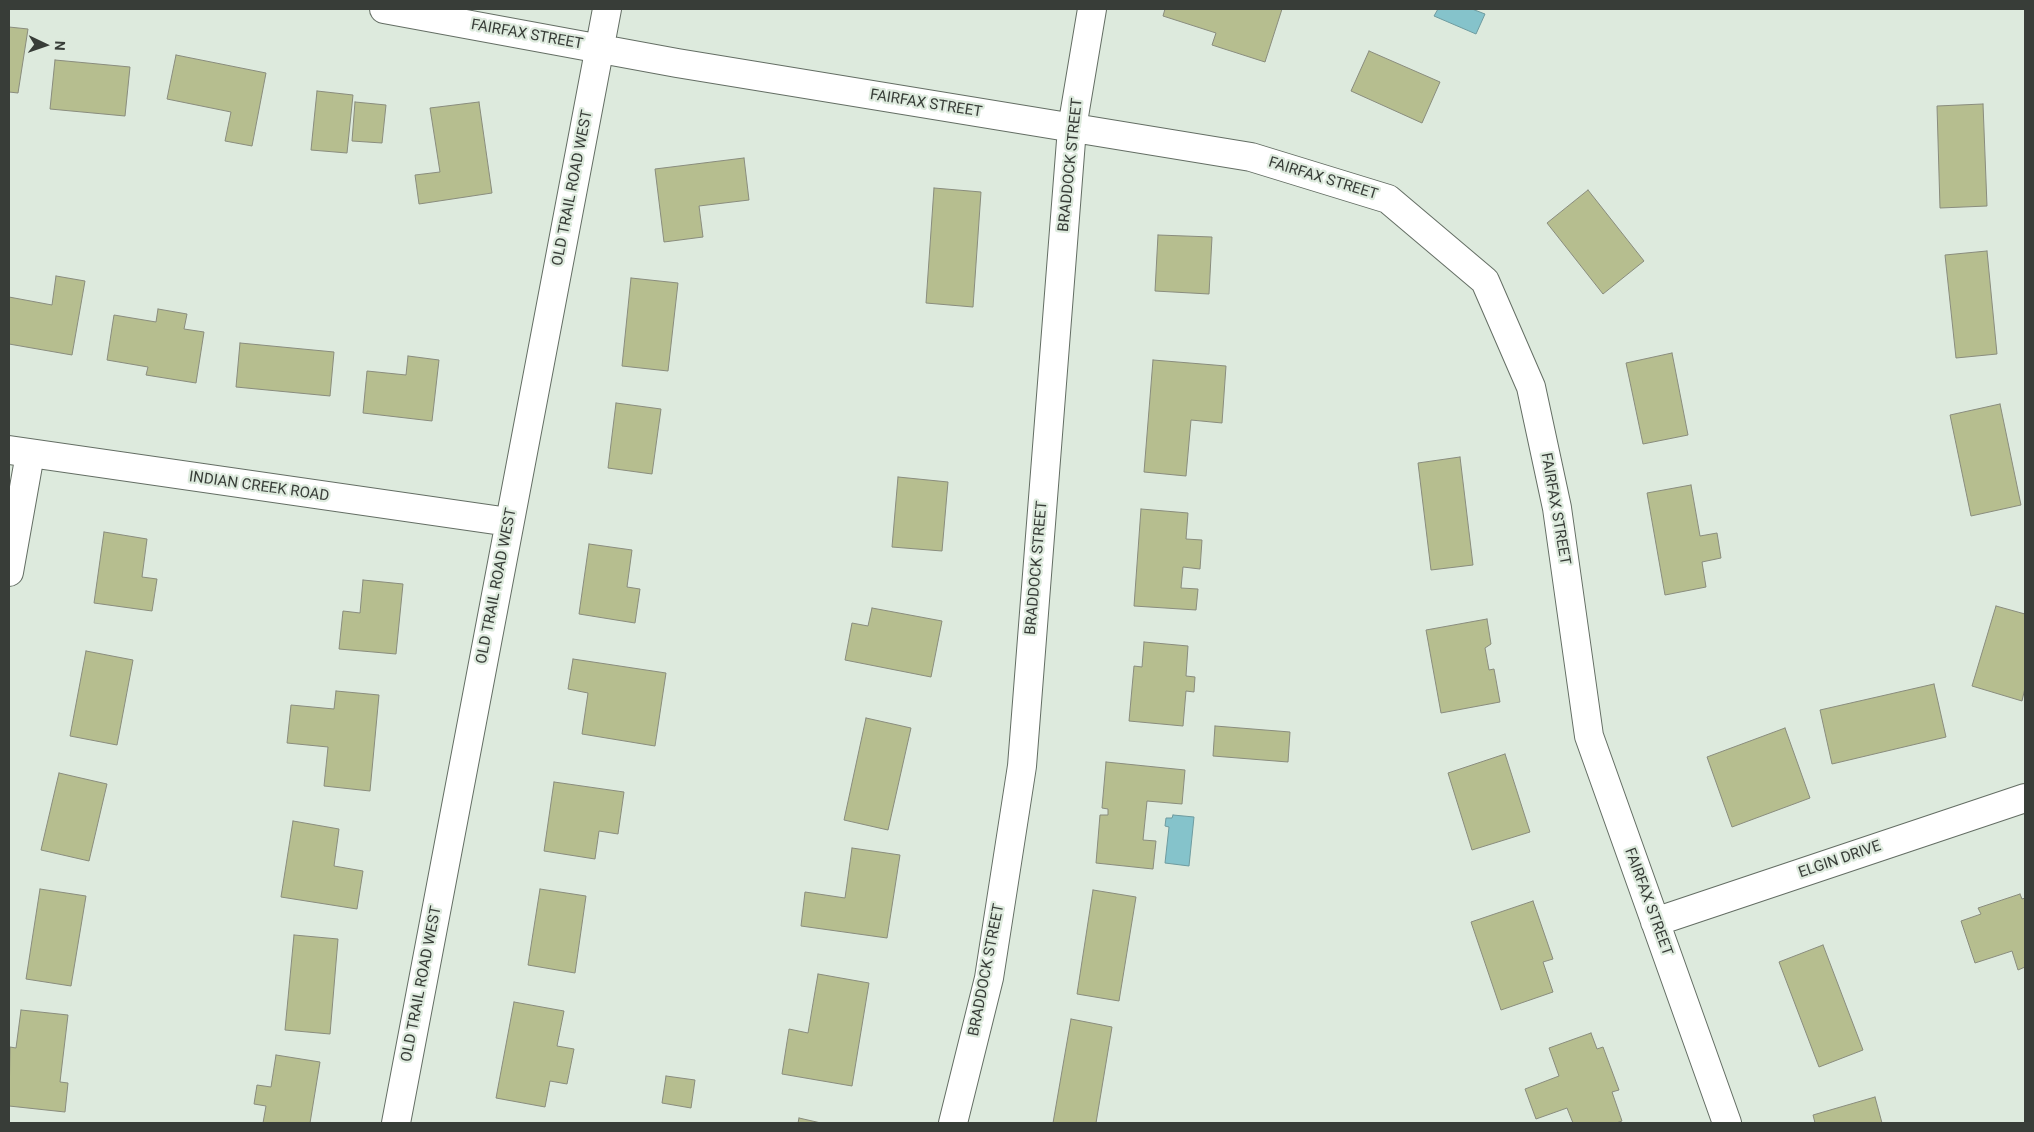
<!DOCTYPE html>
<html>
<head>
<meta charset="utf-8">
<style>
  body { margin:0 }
  #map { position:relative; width:2034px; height:1132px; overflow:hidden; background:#ddeadd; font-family:Roboto,sans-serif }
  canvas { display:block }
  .frame { position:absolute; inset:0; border:10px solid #383d38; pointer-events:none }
  .north { position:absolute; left:20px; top:20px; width:50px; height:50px; -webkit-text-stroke:4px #ddeadd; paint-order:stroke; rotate:93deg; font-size:14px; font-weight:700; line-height:20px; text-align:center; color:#383d38 }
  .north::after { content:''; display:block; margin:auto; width:18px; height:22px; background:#383d38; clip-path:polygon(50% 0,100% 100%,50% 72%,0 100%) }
</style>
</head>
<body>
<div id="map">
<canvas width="2034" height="1132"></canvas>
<div class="frame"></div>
<div class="north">N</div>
</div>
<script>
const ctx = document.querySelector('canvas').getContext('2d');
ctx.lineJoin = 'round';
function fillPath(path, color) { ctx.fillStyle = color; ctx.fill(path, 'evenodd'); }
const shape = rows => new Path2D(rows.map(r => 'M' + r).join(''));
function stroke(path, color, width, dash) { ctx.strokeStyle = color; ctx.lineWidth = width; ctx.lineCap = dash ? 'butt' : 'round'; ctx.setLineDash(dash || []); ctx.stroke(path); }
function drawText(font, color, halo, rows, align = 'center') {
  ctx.font = font + ' Roboto,sans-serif'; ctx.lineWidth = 4.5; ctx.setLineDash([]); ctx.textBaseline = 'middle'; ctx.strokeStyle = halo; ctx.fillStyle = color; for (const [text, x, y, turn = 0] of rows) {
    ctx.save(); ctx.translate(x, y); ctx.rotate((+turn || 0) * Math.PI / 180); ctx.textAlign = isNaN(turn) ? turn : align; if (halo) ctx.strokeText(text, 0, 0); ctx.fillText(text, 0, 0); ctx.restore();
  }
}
const water = shape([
  [1438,9,1472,9,1485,14,1476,34,1434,16,1438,9],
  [1173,815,1194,817,1189,866,1165,863,1169,827,1165,826,1166,818,1172,818,1173,815]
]);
fillPath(water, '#85c3cb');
stroke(water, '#6e9b9f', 1);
const building = shape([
  [1165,9,1282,9,1265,62,1212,45,1216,33,1163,16,1165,9],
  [9,27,28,29,18,93,9,92,9,27],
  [1369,51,1440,82,1422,123,1351,91,1369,51],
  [176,55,266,73,252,146,225,141,231,112,167,99,176,55],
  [55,60,130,67,125,116,50,109,55,60],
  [317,91,353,95,347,153,311,150,317,91],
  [355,102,386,105,382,143,352,141,355,102],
  [479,102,492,193,419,204,415,175,440,172,430,108,479,102],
  [1983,104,1987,206,1940,208,1937,106,1983,104],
  [744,158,749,200,699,206,703,237,664,242,655,169,744,158],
  [934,188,981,192,973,307,926,303,934,188],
  [1588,190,1644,261,1603,294,1547,223,1588,190],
  [1158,235,1212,237,1209,294,1155,291,1158,235],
  [1987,251,1997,354,1956,358,1945,255,1987,251],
  [56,276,85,281,72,355,9,344,9,297,52,305,56,276],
  [631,278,678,283,668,371,622,366,631,278],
  [158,309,187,314,184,329,204,332,196,383,146,375,148,367,107,360,114,315,156,322,158,309],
  [240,343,334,352,330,396,236,387,240,343],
  [1672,353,1688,435,1643,444,1626,363,1672,353],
  [408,356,439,360,432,421,363,413,367,371,406,375,408,356],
  [1153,360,1226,366,1222,423,1191,420,1186,476,1144,472,1153,360],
  [616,403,661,409,652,474,608,468,616,403],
  [2000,404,2021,505,1971,516,1950,415,2000,404],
  [1460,457,1473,565,1431,570,1418,463,1460,457],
  [898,477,948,482,942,551,892,547,898,477],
  [1691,485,1700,536,1717,533,1721,558,1702,562,1706,587,1665,595,1647,493,1691,485],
  [1141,509,1188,513,1186,539,1202,540,1200,569,1183,567,1181,588,1198,589,1196,610,1134,606,1141,509],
  [104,532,147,539,142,577,157,579,152,611,94,603,104,532],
  [589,544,632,550,627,587,640,589,635,623,579,614,589,544],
  [363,580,403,584,396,654,339,649,343,611,360,613,363,580],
  [1996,606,2025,614,2025,688,2022,701,1972,686,1996,606],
  [872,608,942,621,931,677,845,660,852,623,868,626,872,608],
  [1487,619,1491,644,1485,648,1489,670,1494,669,1500,702,1441,713,1426,630,1487,619],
  [1144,642,1188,646,1186,676,1195,677,1194,692,1186,691,1183,726,1129,721,1134,666,1142,667,1144,642],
  [86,651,133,660,117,745,70,736,86,651],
  [573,659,666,673,655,746,582,734,588,693,568,689,573,659],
  [1934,684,1946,737,1832,764,1820,710,1934,684],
  [336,691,379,695,370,791,324,786,328,747,287,743,291,705,334,709,336,691],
  [866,718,911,728,888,830,844,820,866,718],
  [1215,726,1290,732,1288,762,1213,756,1215,726],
  [1785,728,1810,798,1732,827,1707,757,1785,728],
  [1505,754,1530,832,1472,850,1448,773,1505,754],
  [1106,762,1185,770,1182,804,1147,801,1143,840,1156,841,1153,869,1096,863,1100,815,1108,815,1108,809,1102,808,1106,762],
  [59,773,107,784,89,861,41,850,59,773],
  [554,782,624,792,618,834,599,831,595,859,544,851,554,782],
  [293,821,339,829,334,866,363,871,357,909,281,897,293,821],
  [852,848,900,855,887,938,801,926,805,892,845,898,852,848],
  [40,889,86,896,71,986,26,979,40,889],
  [540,889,586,896,575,973,528,965,540,889],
  [1093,890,1136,897,1119,1001,1077,994,1093,890],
  [2020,894,2022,899,2025,898,2025,967,2018,970,2012,951,1975,963,1961,921,1981,914,1978,908,2020,894],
  [1533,901,1553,959,1543,962,1553,992,1501,1010,1471,922,1533,901],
  [294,935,338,939,330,1034,285,1030,294,935],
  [1823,945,1863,1050,1819,1067,1779,962,1823,945],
  [818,974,869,983,852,1086,782,1074,789,1029,808,1033,818,974],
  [514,1002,564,1011,557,1046,574,1049,567,1084,550,1081,545,1107,496,1098,514,1002],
  [21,1010,68,1015,60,1082,68,1083,65,1112,9,1106,10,1047,16,1048,21,1010],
  [1071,1019,1112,1027,1096,1123,1053,1123,1071,1019],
  [1591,1033,1597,1049,1603,1047,1619,1090,1612,1092,1622,1121,1616,1123,1573,1123,1567,1108,1536,1119,1525,1089,1559,1076,1549,1048,1591,1033],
  [276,1055,320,1062,310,1123,263,1123,266,1106,254,1104,257,1085,271,1087,276,1055],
  [666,1076,695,1080,691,1108,662,1103,666,1076],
  [1875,1097,1882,1123,1815,1123,1813,1115,1875,1097],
  [799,1118,821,1123,798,1123,799,1118]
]);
fillPath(building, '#b6be8f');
stroke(building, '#898c7d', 1);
const minor = shape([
  [384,9,677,63,1251,157,1388,199,1485,281,1531,387,1557,508,1589,736,1727,1123],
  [9,450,509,522],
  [9,572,30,454],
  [1655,922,2025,798],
  [396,1123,607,9],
  [953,1123,989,978,1022,766,1072,128,1092,9]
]);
stroke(minor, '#646e64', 30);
stroke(minor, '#fff', 28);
drawText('15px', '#383d38', '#ddeadd', [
  ["FAIRFAX STREET",527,35,10],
  ["FAIRFAX STREET",926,104,9],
  ["BRADDOCK STREET",1071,165,-84],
  ["FAIRFAX STREET",1323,179,17],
  ["OLD TRAIL ROAD WEST",573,188,-79],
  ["INDIAN CREEK ROAD",259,487,8],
  ["FAIRFAX STREET",1555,509,80],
  ["BRADDOCK STREET",1037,568,-85],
  ["OLD TRAIL ROAD WEST",497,586,-79],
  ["ELGIN DRIVE",1840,860,-19],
  ["FAIRFAX STREET",1648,902,70],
  ["BRADDOCK STREET",987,970,-79],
  ["OLD TRAIL ROAD WEST",422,984,-79]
]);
</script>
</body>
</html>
